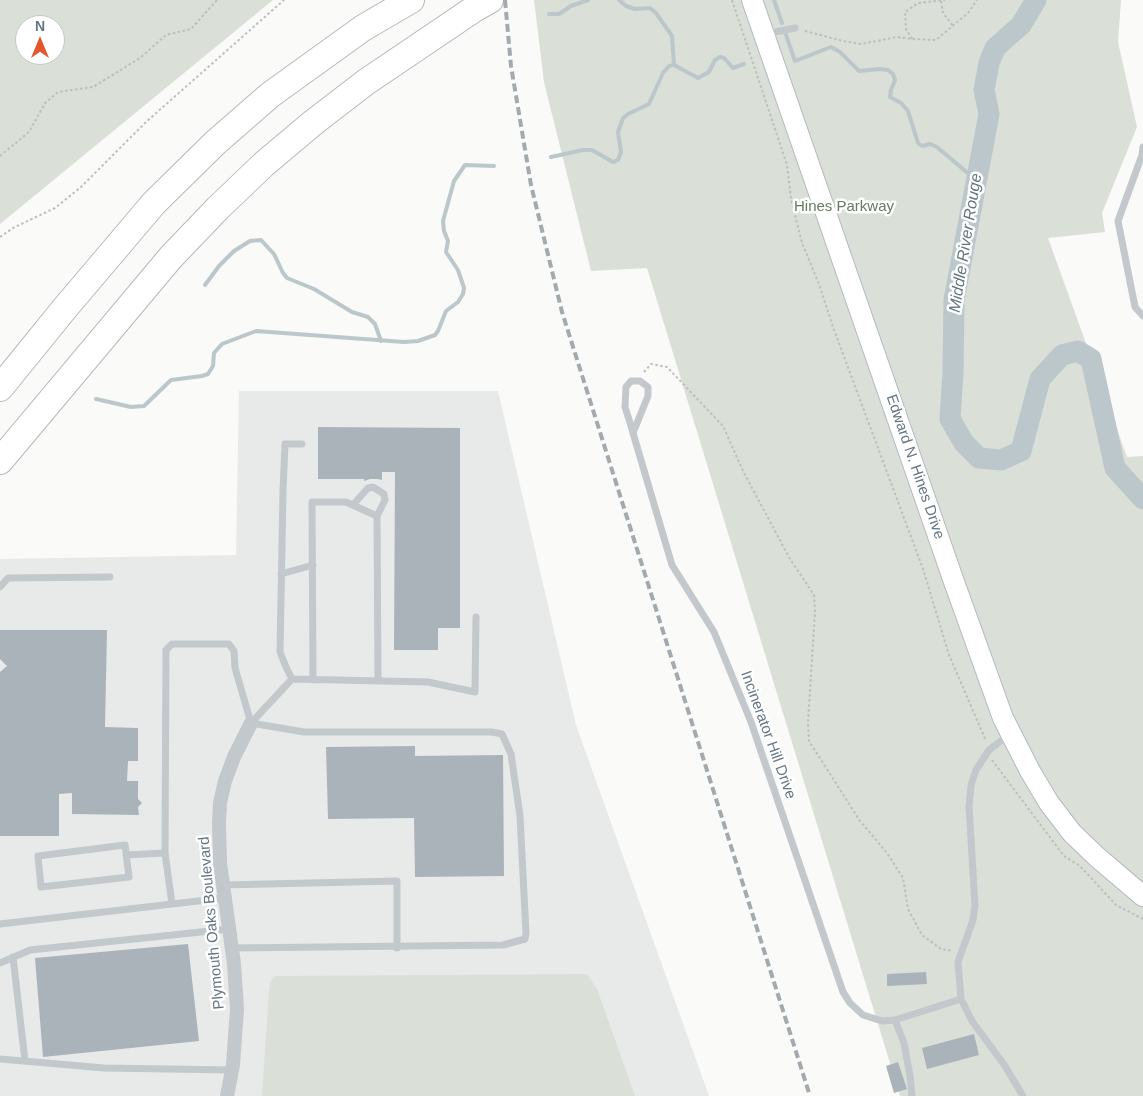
<!DOCTYPE html>
<html>
<head>
<meta charset="utf-8">
<style>
  body { margin:0 }
  #map { position:relative; width:1143px; height:1096px; overflow:hidden; background:#fafaf8; font-family:Arial,sans-serif }
  canvas { display:block }
  .north { position:absolute; left:15px; top:15px; width:50px; height:50px; box-sizing:border-box; background:#fff; border:1px solid #c1c8cd; border-radius:50%; rotate:0deg; font-size:14px; font-weight:700; line-height:20px; text-align:center; color:#657683 }
  .north::after { content:''; display:block; margin:auto; width:18px; height:22px; background:#e4572e; clip-path:polygon(50% 0,100% 100%,50% 72%,0 100%) }
</style>
</head>
<body>
<div id="map">
<canvas width="1143" height="1096"></canvas>
<div class="north">N</div>
</div>
<script>
const ctx = document.querySelector('canvas').getContext('2d');
ctx.lineJoin = 'round';
function fillPath(path, color) { ctx.fillStyle = color; ctx.fill(path, 'evenodd'); }
const shape = rows => new Path2D(rows.map(r => 'M' + r).join(''));
function stroke(path, color, width, dash) { ctx.strokeStyle = color; ctx.lineWidth = width; ctx.lineCap = dash ? 'butt' : 'round'; ctx.setLineDash(dash || []); ctx.stroke(path); }
function drawText(font, color, halo, rows, align = 'center') {
  ctx.font = font + ' Arial,sans-serif'; ctx.lineWidth = 5; ctx.setLineDash([]); ctx.textBaseline = 'middle'; ctx.strokeStyle = halo; ctx.fillStyle = color; for (const [text, x, y, turn = 0] of rows) {
    ctx.save(); ctx.translate(x, y); ctx.rotate((+turn || 0) * Math.PI / 180); ctx.textAlign = isNaN(turn) ? turn : align; if (halo) ctx.strokeText(text, 0, 0); ctx.fillText(text, 0, 0); ctx.restore();
  }
}
fillPath(shape([
  [239,391,498,391,576,725,709,1096,0,1096,0,559,236,555]
]), '#e8e9e9');
fillPath(shape([
  [0,0,273,0,0,224],
  [25,25,55,25,55,55,25,55],
  [534,0,1121,0,1118,42,1137,127,1102,213,1105,232,1048,238,1127,457,1143,456,1143,1096,900,1096,647,268,591,271,544,82],
  [587,974,597,989,635,1096,262,1096,269,991,270,982,275,976]
]), '#dadfd7');
stroke(shape([
  [619,0,626,6,635,9,650,8,656,13,672,36,674,65],
  [774,0,782,23],
  [549,14,559,14,571,6,588,0],
  [786,35,795,61,831,47,840,52,859,71,879,69,888,70,893,74,895,80,891,90,890,97,901,103,908,111,918,143,922,146,930,144,937,147,976,180],
  [674,65,698,78,709,72,715,60,720,57,724,58,733,68,744,64],
  [551,157,583,150,592,150,613,162,618,160,621,152,618,132,623,118,628,114,649,104,663,73,669,66,674,65],
  [205,285,219,266,234,251,250,241,261,240,274,254,283,273,287,278,314,289,352,312,368,317,375,324,381,341],
  [96,399,131,407,144,406,171,380,202,376,208,374,213,366,214,353,222,344,256,331,404,342,418,341,435,335,438,331,446,311,458,302,463,294,464,288,458,270,446,252,448,241,444,231,443,221,454,181,465,165,494,166]
]), '#bbc7cb', 4);
stroke(shape([
  [1036,0,1021,25,995,48,989,63,984,90,989,114,954,300,953,372,950,419,964,443,979,458,1001,460,1021,451,1040,379,1062,355,1078,351,1091,359,1115,468,1143,499]
]), '#bbc7cb', 21);
fillPath(shape([
  [318,427,460,428,460,628,438,628,438,650,394,650,395,472,382,472,382,480,377,479,370,479,364,481,364,479,318,479],
  [0,630,107,630,105,727,138,728,138,761,128,761,127,781,138,781,138,799,142,803,138,807,139,815,72,814,72,793,59,794,59,836,0,836,0,672,7,666,0,659],
  [415,746,415,756,503,755,504,876,415,877,414,818,328,819,326,747],
  [188,944,199,1041,43,1057,35,958],
  [926,972,927,984,887,986,887,974],
  [974,1034,979,1055,927,1069,922,1048],
  [898,1062,907,1089,894,1093,886,1066]
]), '#aab3b9');
const secondary = shape([
  [752,0,953,579,1003,718,1030,771,1049,803,1072,833,1097,857,1143,896]
]);
const highway = shape([
  [0,388,65,308,154,203,215,143,270,95,363,28,411,0],
  [0,461,171,257,218,208,264,164,314,122,366,82,474,9,490,0]
]);
stroke(secondary, '#b3babf', 22);
stroke(highway, '#b4b9bd', 28);
stroke(shape([
  [732,0,787,165,791,199,802,243,819,284,833,327,923,569,949,655,986,741],
  [941,1,943,13,953,26],
  [805,31,843,41,861,44,897,37,912,39,936,40,968,13,977,0],
  [912,39,906,29,905,12,918,3,945,0],
  [0,156,29,132,45,103,58,92,93,87,140,58,166,35,191,29,217,0],
  [0,237,13,228,55,208,81,187,146,122,284,0],
  [644,372,651,364,667,367,723,426,743,471,790,559,814,595,815,611,808,723,809,741,860,821,887,853,903,878,908,909,922,935,941,949,953,951],
  [992,760,1064,856,1080,866,1116,905,1143,919]
]), '#bbbfc2', 2, [2.5, 2.5]);
stroke(shape([
  [765,34,795,28],
  [1143,147,1142,155,1118,221,1135,307,1143,316],
  [633,433,648,396,648,387,640,381,631,381,626,387,625,407,631,426,633,433,672,565,714,632,751,722,843,992,850,1003,863,1015,882,1021,895,1020,961,999],
  [353,505,368,488,373,487,384,494,385,500,377,516,378,681],
  [281,574,313,565],
  [0,587,8,578,110,577],
  [292,679,286,667,280,652,283,491,285,444,302,444],
  [313,680,312,502,346,502,377,516],
  [251,723,292,679,428,682,475,692,476,617],
  [1010,734,989,750,976,770,971,785,969,807,975,905,973,920,958,962,961,999,972,1021,1005,1066,1023,1096],
  [125,845,129,877,41,887,38,856,125,845],
  [126,855,165,853],
  [223,885,397,881,397,948],
  [172,904,165,853,166,650,172,644,229,644,234,651,235,668,251,723],
  [0,924,224,898],
  [232,948,503,945,525,939,526,933,520,816,511,754,502,734,492,732,304,732,251,723],
  [13,957,25,1061],
  [0,963,30,950,229,929],
  [895,1020,904,1043,910,1076,912,1096],
  [0,1059,104,1068,232,1070]
]), '#c3c8cc', 7);
stroke(shape([
  [227,1096,233,1065,237,1009,234,964,220,863,219,824,220,803,225,781,234,757,251,723]
]), '#c3c8cc', 14);
stroke(secondary, '#fff', 20);
stroke(highway, '#fff', 26);
stroke(shape([
  [505,0,511,66,531,185,562,312,810,1096]
]), '#a2aab0', 4, [8, 4]);
drawText('15px', '#687a64', '#fff', [
  ["Hines Parkway",844,207]
]);
drawText('15px', '#657683', '#fff', [
  ["Edward N. Hines Drive",915,467,71],
  ["Incinerator Hill Drive",768,735,70],
  ["Plymouth Oaks Boulevard",212,923,-95]
]);
drawText('italic 16px', '#60757c', '#fff', [
  ["Middle River Rouge",966,243,-81]
]);
</script>
</body>
</html>
